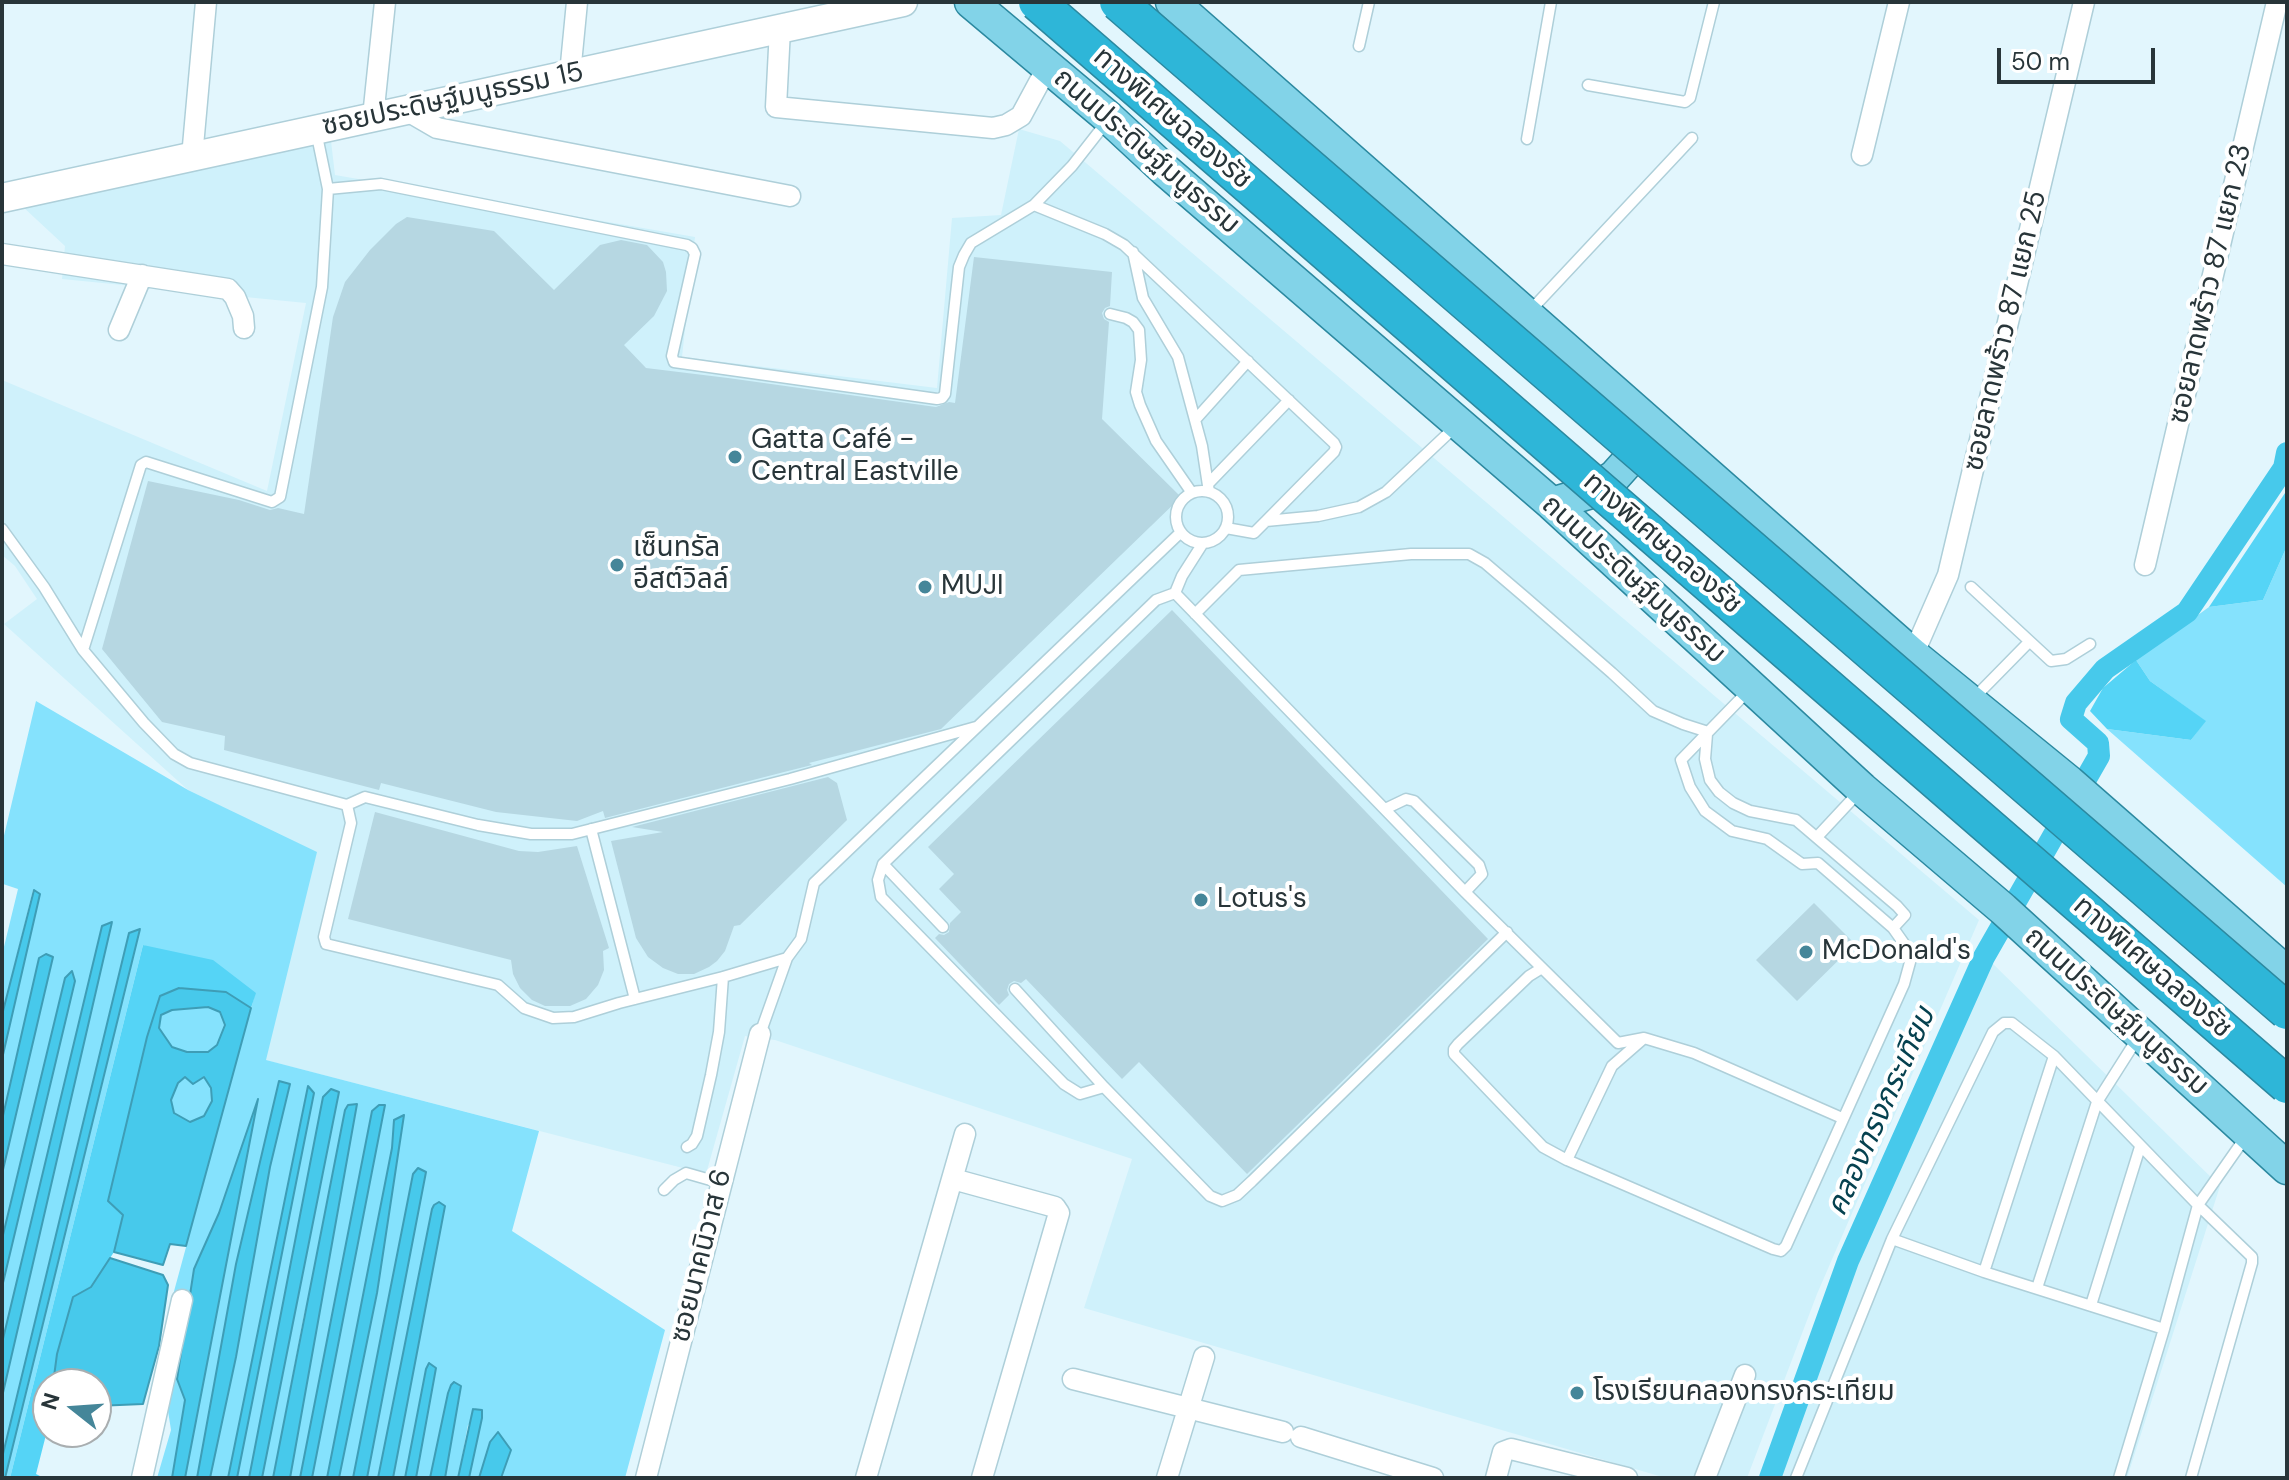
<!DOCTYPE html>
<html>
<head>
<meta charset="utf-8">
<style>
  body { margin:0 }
  #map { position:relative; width:2289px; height:1480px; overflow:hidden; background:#e2f6fd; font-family:"DM Sans",sans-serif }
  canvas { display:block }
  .frame { position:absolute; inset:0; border:4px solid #283539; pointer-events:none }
  .north { position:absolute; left:32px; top:1368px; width:80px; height:80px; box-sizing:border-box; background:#fff; border:2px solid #a9aeb0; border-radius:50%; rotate:287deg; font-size:22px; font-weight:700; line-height:32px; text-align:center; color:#283539 }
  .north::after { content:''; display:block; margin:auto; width:28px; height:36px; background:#458699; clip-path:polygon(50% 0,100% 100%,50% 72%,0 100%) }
  .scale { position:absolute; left:1997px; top:48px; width:158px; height:36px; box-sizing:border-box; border:4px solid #283539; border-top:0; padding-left:10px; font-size:24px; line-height:28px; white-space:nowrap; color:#283539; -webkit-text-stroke:6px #fff; paint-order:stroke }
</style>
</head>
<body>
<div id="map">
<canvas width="2289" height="1480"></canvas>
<div class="frame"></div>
<div class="north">N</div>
<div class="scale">50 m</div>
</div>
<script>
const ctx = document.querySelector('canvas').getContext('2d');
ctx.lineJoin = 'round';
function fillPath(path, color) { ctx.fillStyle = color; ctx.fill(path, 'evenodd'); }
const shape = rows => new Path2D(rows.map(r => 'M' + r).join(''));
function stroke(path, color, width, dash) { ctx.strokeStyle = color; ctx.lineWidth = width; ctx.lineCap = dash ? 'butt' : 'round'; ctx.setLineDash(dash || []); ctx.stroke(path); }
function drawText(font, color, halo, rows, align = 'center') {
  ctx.font = font + ' "DM Sans","Noto Sans Thai",sans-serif'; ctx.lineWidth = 8; ctx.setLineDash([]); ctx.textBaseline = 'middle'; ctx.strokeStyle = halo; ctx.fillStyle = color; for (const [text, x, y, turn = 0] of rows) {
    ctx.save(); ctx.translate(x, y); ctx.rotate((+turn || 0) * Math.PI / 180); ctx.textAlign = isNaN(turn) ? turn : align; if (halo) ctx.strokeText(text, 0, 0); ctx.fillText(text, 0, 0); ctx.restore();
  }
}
fillPath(shape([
  [1019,129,1060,141,1979,920,1817,1294,1747,1478,1666,1478,1084,1308,1132,1159,775,1040,745,1036,706,1174,265,1060,316,853,188,790,4,624,37,599,15,566,2,555,2,380,267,491,306,303,62,279,65,246,22,206,331,141,335,175,695,237,682,357,937,388,952,218,1001,215],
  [1990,961,2220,1186,2127,1478,1777,1478,1860,1260]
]), '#cff1fb');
fillPath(shape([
  [2287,546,2287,887,2107,729,2191,740,2205,721,2150,681,2136,660,2209,607,2263,600],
  [36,701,188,790,317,852,266,1060,539,1131,512,1231,665,1330,625,1478,501,1478,511,1450,490,1442,479,1478,469,1478,482,1418,468,1425,458,1478,445,1478,461,1387,448,1393,430,1478,416,1478,436,1368,426,1369,405,1478,393,1478,445,1206,439,1203,432,1209,378,1478,367,1478,393,1337,413,1174,353,1478,339,1478,377,1292,404,1115,394,1121,392,1148,327,1478,312,1478,385,1105,379,1105,372,1111,300,1478,290,1478,357,1105,304,1315,273,1478,262,1478,338,1092,331,1089,323,1097,249,1478,237,1478,313,1094,308,1087,228,1478,210,1478,236,1357,270,1167,290,1084,280,1081,236,1264,197,1478,185,1478,256,1107,219,1213,194,1269,177,1379,185,1400,172,1478,157,1478,171,1430,163,1379,167,1317,255,994,143,945,10,1478,5,1478,139,929,129,933,2,1458,2,1397,112,923,102,926,2,1343,2,1287,75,981,65,978,2,1239,2,1174,53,958,46,954,39,958,2,1120,2,1059,40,895,33,890,2,1015,2,955,18,889,3,884,2,887,2,844],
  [208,1007,220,1012,225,1025,218,1045,208,1052,187,1052,172,1047,159,1028,161,1015,172,1010],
  [204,1076,211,1088,212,1101,204,1116,190,1122,174,1113,171,1100,178,1083,185,1077]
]), '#85e2fd');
fillPath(shape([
  [2287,490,2287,546,2263,600,2209,607],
  [2136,660,2150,681,2206,721,2191,740,2107,729,2090,711,2103,688],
  [143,945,213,960,256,993,251,1008,226,992,179,988,160,996,124,1214,114,1252,91,1287,52,1380,53,1384,48,1384,48,1427,36,1474,44,1478,10,1478]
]), '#55d4f6');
const water = shape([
  [34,890,40,894,2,1059,2,1015,34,890],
  [112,922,2,1397,2,1343,102,926,112,922],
  [140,929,5,1478,2,1478,2,1458,129,933,140,929],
  [46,954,53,957,2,1174,2,1120,39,958,46,954],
  [72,971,75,981,2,1287,2,1239,65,978,72,971],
  [179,988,226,992,251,1008,186,1246,170,1244,163,1265,114,1252,123,1215,108,1201,147,1037,160,996,179,988],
  [208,1007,220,1012,225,1025,217,1045,208,1052,187,1052,172,1047,159,1028,161,1015,172,1010,208,1007],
  [204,1077,211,1088,212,1101,204,1116,190,1122,174,1113,171,1100,178,1083,185,1077,193,1084,204,1077],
  [279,1081,290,1084,270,1167,236,1357,210,1478,197,1478,236,1264,279,1081],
  [308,1086,314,1093,237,1478,228,1478,308,1086],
  [331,1089,339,1092,262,1478,249,1478,323,1097,331,1089],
  [258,1099,185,1478,172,1478,185,1400,177,1379,194,1269,219,1213,258,1099],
  [357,1104,290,1478,273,1478,345,1110,348,1105,357,1104],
  [379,1105,385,1105,312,1478,300,1478,372,1111,379,1105],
  [404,1115,377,1293,339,1478,327,1478,392,1148,394,1120,404,1115],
  [418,1168,426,1172,367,1478,353,1478,413,1174,418,1168],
  [439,1202,445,1206,393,1478,378,1478,432,1209,434,1205,439,1202],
  [110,1258,163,1275,168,1285,159,1346,143,1404,96,1406,96,1384,53,1384,57,1354,73,1297,91,1287,110,1258],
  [429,1363,436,1368,416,1478,405,1478,426,1369,429,1363],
  [454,1382,461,1386,445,1478,430,1478,448,1393,451,1385,454,1382],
  [473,1409,482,1410,482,1418,469,1478,458,1478,473,1409],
  [498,1432,511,1450,501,1478,479,1478,490,1442,498,1432]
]);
fillPath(water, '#47c9eb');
stroke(water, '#3e9db6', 2);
stroke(shape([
  [1770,1478,1848,1261,1984,957,2099,756,2098,743,2071,719,2076,703,2105,669,2187,612,2284,468,2287,453]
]), '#47c9eb', 22);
fillPath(shape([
  [407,217,494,231,554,290,600,245,621,240,647,245,663,262,666,272,667,291,654,316,624,345,646,368,728,378,936,407,949,402,955,403,974,257,1112,272,1110,306,1105,308,1102,313,1104,319,1109,322,1102,419,1181,497,941,729,809,763,812,765,788,771,605,818,603,811,577,821,496,812,381,783,379,790,224,750,225,736,162,722,102,649,148,481,239,500,270,510,278,508,304,514,333,317,345,282,370,250,396,224],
  [1172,610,1488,939,1247,1174,1139,1062,1122,1079,1026,979,1021,983,1014,981,1009,984,1007,990,1009,995,999,1005,935,938,939,934,944,935,949,932,950,923,961,912,939,889,954,874,928,847],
  [828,777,837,783,847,820,740,925,734,926,725,951,717,961,709,967,694,974,678,974,663,968,648,957,636,938,611,841,663,832,632,827],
  [375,812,519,851,538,852,577,846,609,948,603,951,604,970,598,985,586,999,570,1006,545,1006,532,1000,520,988,513,974,511,960,348,919],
  [1814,903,1855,944,1797,1001,1756,960]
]), '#b6d7e2');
const lane = shape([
  [1359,46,1369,2],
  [1588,85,1685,102,1690,98,1714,2],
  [316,131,328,189,322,287,280,497,272,502,146,462,141,465,83,650,144,723,174,754,190,763,347,805,351,823,324,937,326,944,498,985,524,1008,553,1018,574,1017,619,1003,723,977,787,958,801,939,814,883,1181,532],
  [1527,139,1551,2],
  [328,189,381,184,687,245,692,248,695,254,672,356,674,362,937,399,942,398,945,394,959,267,964,255,971,243,1034,205,1072,166,1108,120],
  [1034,205,1105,234,1124,245,1334,443,1336,447,1334,452,1266,521],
  [1133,252,1143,298,1178,357,1202,446,1209,492],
  [1529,312,1692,138],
  [1110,314,1126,318,1133,322,1139,330,1141,360,1136,392,1140,405,1156,441,1192,493],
  [1195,420,1248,361],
  [1208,484,1289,400],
  '1176 517a26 26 0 1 1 52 0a26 26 0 1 1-52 0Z',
  [1226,528,1254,533,1266,521,1318,516,1359,507,1386,492,1455,427],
  [2,529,44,587,83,650],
  [1971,587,2051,661,2066,659,2090,644],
  [1175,593,1465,892,1618,1043,1644,1038,1694,1053,1842,1118],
  [1195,614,1239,570,1411,554,1469,554,1485,563,1526,598,1612,673,1653,711,1683,724,1708,732],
  [1974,698,2029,642],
  [1707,734,1705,759,1710,780,1719,792,1733,803,1750,811,1796,820,1897,906,1905,915,1893,928],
  [347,805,365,797,478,825,531,834,572,834,790,779,976,727],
  [1385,809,1406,799,1414,801,1479,865,1482,874,1465,892],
  [591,829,635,999],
  [1817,837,1858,793],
  [883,864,943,927],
  [1542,968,1529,976,1458,1044,1454,1049,1454,1054,1543,1147,1567,1160,1773,1249,1781,1251,1786,1246,1904,984,1912,955,1893,928,1818,863,1802,864,1767,839,1732,831,1705,811,1690,787,1681,760,1750,689],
  [1015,989,1104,1087,1210,1196,1222,1201,1237,1195,1252,1181,1507,932],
  [760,1034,787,958],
  [1104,1087,1080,1094,1064,1084,881,897,878,880,883,864,1156,600,1175,593,1182,576,1203,543],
  [687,1147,692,1144,697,1136,711,1075,719,1032,723,977],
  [1567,1160,1612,1066,1643,1039],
  [664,1190,674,1180,686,1173,721,1183],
  [1892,1239,1984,1272,2164,1329],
  [1984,1272,2054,1056],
  [2037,1288,2097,1102,2137,1039],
  [2091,1305,2140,1147],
  [1796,1478,1892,1239,1993,1032,2004,1023,2012,1023,2054,1056,2198,1205,2252,1257,2252,1263,2191,1478],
  [2119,1478,2164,1329,2198,1205,2247,1135]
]);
const street = shape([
  [780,29,776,107,993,128,1006,125,1021,116,1048,66],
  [570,74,577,2],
  [406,110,437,128,790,196],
  [373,117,385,2],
  [1862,155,1899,2],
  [192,157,206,2],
  [2,254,228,289,235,297,243,316,244,328],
  [119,330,142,275],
  [2145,565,2277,2],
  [1913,655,1948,575,2084,2],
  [953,1179,1055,1207,1059,1213,982,1478],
  [1073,1379,1283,1432],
  [1301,1437,1433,1478],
  [142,1478,182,1300],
  [646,1478,760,1034],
  [866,1478,965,1134],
  [1167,1478,1204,1357],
  [1496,1478,1503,1452,1511,1449,1627,1478],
  [1705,1478,1745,1375]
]);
const secondary = shape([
  [2,198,903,2]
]);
const primary = shape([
  [971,2,1109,118,1165,170,1552,504,1862,789,2003,909,2287,1168],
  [1172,2,1913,655,2069,782,2287,973],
  [1552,504,1591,492,1615,476,1632,457,1639,435,1636,427]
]);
stroke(lane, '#aecfd9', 13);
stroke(street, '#aecfd9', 23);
stroke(secondary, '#aecfd9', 31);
stroke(primary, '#2c89a0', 35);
stroke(lane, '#fff', 10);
stroke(street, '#fff', 20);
stroke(secondary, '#fff', 28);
stroke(primary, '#82d3e8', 32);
const highwayBridge = shape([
  [1037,2,2287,1085],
  [1118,2,2287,1011]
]);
stroke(highwayBridge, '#2c89a0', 39, []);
stroke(highwayBridge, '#2eb6d8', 36);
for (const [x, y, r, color] of [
  [735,457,8,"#458699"],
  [617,565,8,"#458699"],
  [925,587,8,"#458699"],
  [1201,900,8,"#458699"],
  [1806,952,8,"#458699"],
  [1577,1393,8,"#458699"]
]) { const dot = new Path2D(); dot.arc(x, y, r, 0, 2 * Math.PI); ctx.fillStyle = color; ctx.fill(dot); stroke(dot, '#fff', 3); }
drawText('28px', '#283539', '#fff', [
  ["ซอยประดิษฐ์มนูธรรม 15",453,100,-12],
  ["ทางพิเศษฉลองรัช",1172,119,41],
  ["ถนนประดิษฐ์มนูธรรม",1146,152,41],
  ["ซอยลาดพร้าว 87 แยก 23",2211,284,-77],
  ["ซอยลาดพร้าว 87 แยก 25",2006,331,-77],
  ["ทางพิเศษฉลองรัช",1662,544,41],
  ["ถนนประดิษฐ์มนูธรรม",1633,580,42],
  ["ทางพิเศษฉลองรัช",2152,968,41],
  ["ถนนประดิษฐ์มนูธรรม",2116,1012,42],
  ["ซอยนาคนิวาส 6",702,1256,-76]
]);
drawText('28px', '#283539', '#fff', [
  ["Gatta Café -",751,441],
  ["Central Eastville",751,473],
  ["เซ็นทรัล",633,549],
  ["อีสต์วิลล์",633,581],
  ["MUJI",941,587],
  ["Lotus's",1217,900],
  ["McDonald's",1822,952],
  ["โรงเรียนคลองทรงกระเทียม",1593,1393]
], 'left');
drawText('italic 30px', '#05414f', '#fff', [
  ["คลองทรงกระเทียม",1882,1112,-66]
]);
</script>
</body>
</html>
